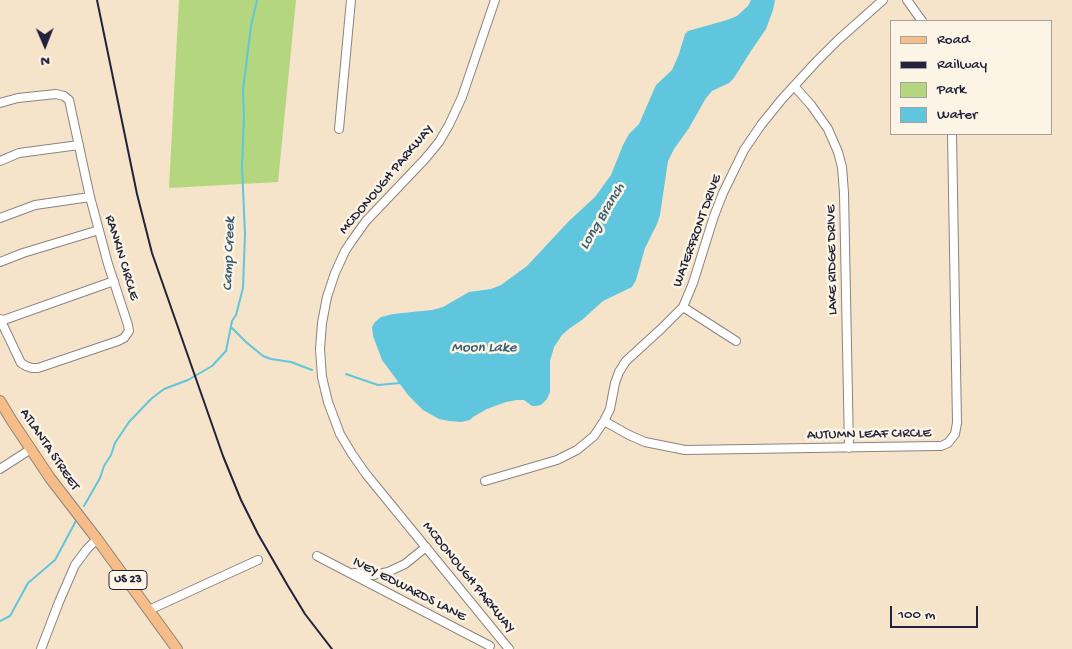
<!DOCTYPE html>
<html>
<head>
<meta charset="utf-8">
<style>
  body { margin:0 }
  #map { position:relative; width:1072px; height:649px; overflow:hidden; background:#f5e4c9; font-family:"Gochi Hand",sans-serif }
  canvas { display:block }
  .legend { position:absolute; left:890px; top:20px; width:162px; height:115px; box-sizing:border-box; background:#fcf5e5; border:1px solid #a5a1a1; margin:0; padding:6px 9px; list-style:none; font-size:15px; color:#22223b }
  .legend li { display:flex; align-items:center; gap:10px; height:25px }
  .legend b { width:25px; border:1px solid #a5a1a1 }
  .north { position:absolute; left:20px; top:20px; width:50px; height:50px; -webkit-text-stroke:4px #fcf5e5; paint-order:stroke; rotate:179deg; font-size:14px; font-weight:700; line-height:20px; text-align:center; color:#22223b }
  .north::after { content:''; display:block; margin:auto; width:18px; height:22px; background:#22223b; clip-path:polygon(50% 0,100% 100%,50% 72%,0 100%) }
  .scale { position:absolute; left:890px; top:606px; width:88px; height:22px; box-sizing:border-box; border:2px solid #22223b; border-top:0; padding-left:6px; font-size:15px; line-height:18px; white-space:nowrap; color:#22223b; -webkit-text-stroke:4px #fcf5e5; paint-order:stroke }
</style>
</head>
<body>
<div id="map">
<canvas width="1072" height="649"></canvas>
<ul class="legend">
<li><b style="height:6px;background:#f7bd88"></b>Road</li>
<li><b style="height:6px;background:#22223b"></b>Railway</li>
<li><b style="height:14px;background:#b3d67e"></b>Park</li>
<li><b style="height:14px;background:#60c6dd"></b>Water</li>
</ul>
<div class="north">N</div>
<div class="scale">100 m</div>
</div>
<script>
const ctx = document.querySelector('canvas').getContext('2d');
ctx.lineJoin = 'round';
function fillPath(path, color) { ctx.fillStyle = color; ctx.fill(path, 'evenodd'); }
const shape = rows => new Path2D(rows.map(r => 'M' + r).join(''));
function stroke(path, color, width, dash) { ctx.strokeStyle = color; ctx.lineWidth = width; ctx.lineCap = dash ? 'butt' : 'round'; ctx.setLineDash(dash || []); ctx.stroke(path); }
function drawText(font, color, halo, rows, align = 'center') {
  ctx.font = font + ' "Gochi Hand",sans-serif'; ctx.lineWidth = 5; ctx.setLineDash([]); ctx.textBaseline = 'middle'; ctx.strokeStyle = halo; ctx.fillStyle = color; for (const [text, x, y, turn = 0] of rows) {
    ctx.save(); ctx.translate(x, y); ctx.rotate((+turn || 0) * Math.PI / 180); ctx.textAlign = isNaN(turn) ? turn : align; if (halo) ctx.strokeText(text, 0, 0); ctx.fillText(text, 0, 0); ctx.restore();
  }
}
fillPath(shape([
  [179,0,296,0,278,182,169,188]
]), '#b3d67e');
fillPath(shape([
  [751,0,775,0,773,10,766,29,751,51,734,78,729,83,712,91,706,98,689,128,674,149,668,161,660,215,657,224,645,248,636,280,632,287,603,301,582,320,570,328,562,335,554,347,550,361,550,392,547,399,541,405,536,406,532,406,524,400,517,400,506,402,487,409,473,417,470,420,461,422,449,421,439,419,423,410,408,395,382,360,373,336,372,327,375,322,381,317,393,314,432,310,443,307,469,292,491,289,501,285,527,266,569,221,595,197,611,175,623,145,629,134,639,124,656,85,672,70,679,54,685,34,688,31,727,20,737,16,748,6]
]), '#60c6dd');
stroke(shape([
  [231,327,246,342,263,356,271,359,291,362,312,370],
  [346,374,372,383,378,385,400,383],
  [84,506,100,478,104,466,111,455,115,443,129,422,151,399,164,389,188,380,212,366,226,351,232,321,236,315,243,288,245,234,242,166,244,117,243,90,251,26,257,0],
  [0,621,10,616,28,583,55,560,77,519]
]), '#60c6dd', 2);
const minor = shape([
  [495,0,462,97,449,125,439,142,425,159,366,221,351,242,345,251,335,273,327,297,322,323,320,349,322,377,328,402,340,434,352,454,366,474,509,649],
  [907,0,922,21],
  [794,86,811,105,828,129,838,152,842,167,844,193,849,448],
  [0,103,18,98,56,94,64,96,69,100,90,197,108,264,128,325,129,331,124,338,118,341,38,368,32,368,26,366,21,363,0,319],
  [339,129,351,0],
  [0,161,19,153,79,145],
  [0,218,35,205,90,197],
  [0,262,23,253,99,230],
  [683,307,736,341],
  [1,321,114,281],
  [604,421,629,435,645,442,685,450,935,446,941,446,948,443,955,434,957,423,952,134],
  [0,469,31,449],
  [485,481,557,460,577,450,594,436,604,421,610,409,615,383,619,372,626,361,661,329,683,307,693,283,714,216,723,193,744,150,761,125,782,99,816,62,838,40,883,0],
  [317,556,490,646],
  [354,573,373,575,388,572,405,564,426,547],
  [149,610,258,560],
  [41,649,59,602,75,565,87,549,97,539]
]);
const major = shape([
  [0,401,12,421,50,478,97,539,177,649]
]);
stroke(minor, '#8c8382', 10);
stroke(major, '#8c8382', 12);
stroke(minor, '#fff', 8);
stroke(major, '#f7bd88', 10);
stroke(shape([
  [97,0,137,194,152,253,223,456,241,500,258,534,288,586,305,614,332,649]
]), '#22223b', 2);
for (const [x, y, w] of [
  [128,580,38]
]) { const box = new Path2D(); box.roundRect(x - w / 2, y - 9.5, w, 19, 4); ctx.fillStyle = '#fcf5e5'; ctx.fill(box); stroke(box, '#22223b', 1); }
drawText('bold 12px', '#22223b', null, [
  ["US 23",128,580]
]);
drawText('14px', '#22223b', '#fcf5e5', [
  ["MCDONOUGH PARKWAY",387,180,-50],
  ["WATERFRONT DRIVE",698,231,-70],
  ["RANKIN CIRCLE",121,258,73],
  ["LAKE RIDGE DRIVE",833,260,-91],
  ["AUTUMN LEAF CIRCLE",869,435,-1],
  ["ATLANTA STREET",49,450,56],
  ["MCDONOUGH PARKWAY",468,578,51],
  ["IVEY EDWARDS LANE",409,590,27]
]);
drawText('italic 15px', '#385b74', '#fcf5e5', [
  ["Long Branch",603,217,-59],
  ["Camp Creek",230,254,-88],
  ["Moon Lake",484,349]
]);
</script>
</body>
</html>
